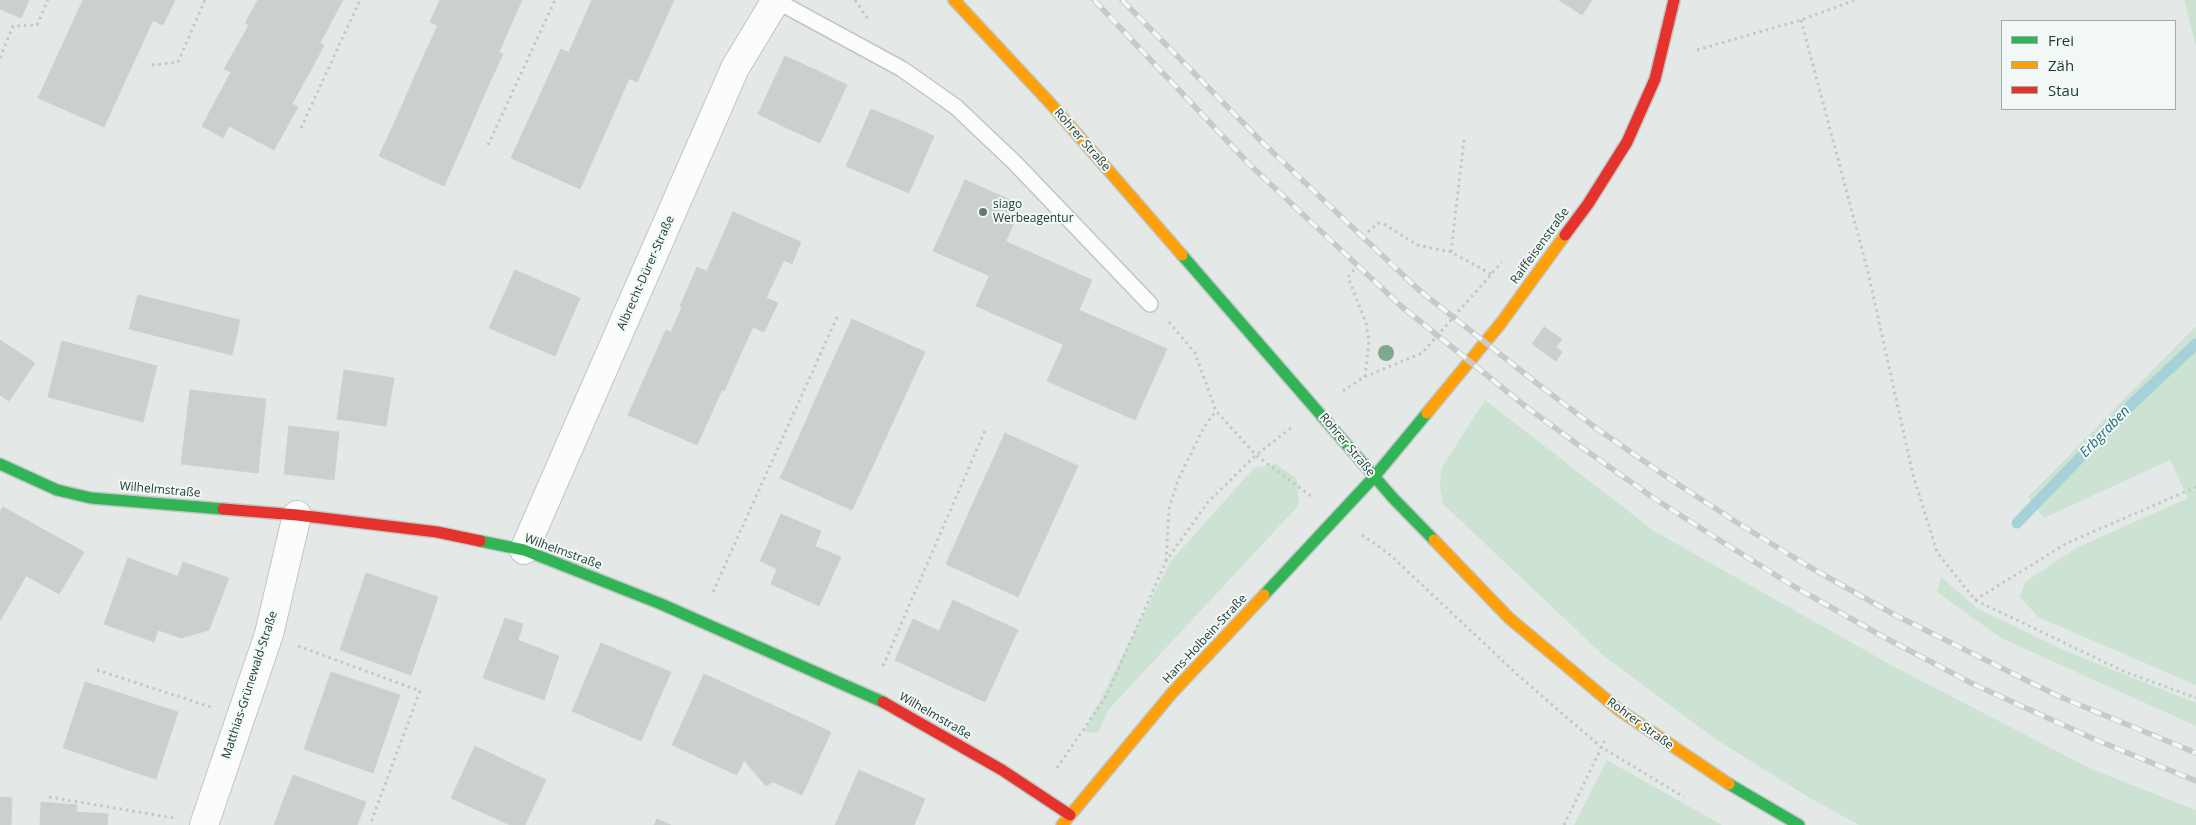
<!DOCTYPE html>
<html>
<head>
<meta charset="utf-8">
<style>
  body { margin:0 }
  #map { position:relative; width:2196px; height:825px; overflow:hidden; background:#e4e9e7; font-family:"Open Sans",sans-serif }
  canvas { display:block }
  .legend { position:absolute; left:2001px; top:20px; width:175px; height:90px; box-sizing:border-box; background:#f2f8f5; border:1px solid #9eada8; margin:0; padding:6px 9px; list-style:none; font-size:15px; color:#213d35 }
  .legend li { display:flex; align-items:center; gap:10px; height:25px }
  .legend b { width:25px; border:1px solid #9eada8 }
</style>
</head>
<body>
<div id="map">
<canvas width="2196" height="825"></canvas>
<ul class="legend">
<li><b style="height:6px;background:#30b455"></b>Frei</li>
<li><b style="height:6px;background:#ff9f0a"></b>Zäh</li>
<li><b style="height:6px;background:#e5322d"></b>Stau</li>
</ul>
</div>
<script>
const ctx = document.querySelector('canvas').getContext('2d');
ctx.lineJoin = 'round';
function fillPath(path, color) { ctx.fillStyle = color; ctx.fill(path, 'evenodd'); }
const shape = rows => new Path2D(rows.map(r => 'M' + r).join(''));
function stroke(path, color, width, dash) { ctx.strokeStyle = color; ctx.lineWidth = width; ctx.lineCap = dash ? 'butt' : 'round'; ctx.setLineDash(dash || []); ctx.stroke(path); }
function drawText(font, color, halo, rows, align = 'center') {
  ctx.font = font + ' "Open Sans",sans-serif'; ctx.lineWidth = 4; ctx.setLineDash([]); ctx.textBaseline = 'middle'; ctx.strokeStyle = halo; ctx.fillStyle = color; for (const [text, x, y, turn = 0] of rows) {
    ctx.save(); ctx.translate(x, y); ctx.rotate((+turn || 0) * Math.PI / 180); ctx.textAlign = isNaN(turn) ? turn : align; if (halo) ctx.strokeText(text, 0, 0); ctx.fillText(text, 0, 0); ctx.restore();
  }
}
fillPath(shape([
  [2184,0,2196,0,2196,47],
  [2196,326,2196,685,2038,617,2020,597,2025,582,2076,548,2188,498,2170,460,2044,518,2028,497],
  [1485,400,1654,531,1893,666,2091,769,2196,810,2196,825,1859,825,1808,797,1714,738,1603,655,1443,504,1440,487,1441,469],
  [1276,464,1297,479,1299,505,1109,709,1098,733,1084,732,1170,562,1254,468],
  [1941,577,1978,609,2066,651,2196,703,2196,726,2001,638,1937,592],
  [1607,760,1722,825,1574,825]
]), '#cce3d3');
stroke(shape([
  [2017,523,2133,403,2196,344]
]), '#a4d2d8', 11);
const building = shape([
  [0,0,29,0,21,18,0,9,0,0],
  [83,0,107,0,153,20,104,127,38,98,83,0],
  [107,0,175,0,163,25,107,0],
  [258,0,343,0,320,43,324,45,319,55,248,18,258,0],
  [440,0,522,0,499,52,430,22,440,0],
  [592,0,674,0,637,82,569,52,592,0],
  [1559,0,1592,0,1582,15,1559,0],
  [248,18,319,55,292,104,298,107,274,150,229,126,223,138,202,126,231,72,224,69,249,25,245,23,248,18],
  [438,25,503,54,490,82,425,53,438,25],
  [561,49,629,79,580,189,511,158,561,49],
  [425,53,490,82,478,109,413,80,425,53],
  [785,56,816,70,789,129,758,114,785,56],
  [816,70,847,85,820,143,789,129,816,70],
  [413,80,478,109,466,137,401,108,413,80],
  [401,108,466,137,444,186,379,156,401,108],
  [871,109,903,122,878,180,846,166,871,109],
  [903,122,934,136,909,193,878,180,903,122],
  [965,180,1022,205,990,276,933,251,965,180],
  [733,212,801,242,792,264,784,260,766,298,707,271,733,212],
  [1005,241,1092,280,1064,345,976,306,1005,241],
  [697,267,778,303,764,332,753,327,737,362,671,332,682,307,680,306,697,267],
  [515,270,580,298,555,356,489,328,515,270],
  [138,295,240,320,232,355,129,329,138,295],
  [1079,310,1167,349,1135,420,1047,381,1079,310],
  [852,319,925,352,898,411,825,378,852,319],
  [1544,327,1562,339,1556,347,1562,352,1556,361,1532,344,1544,327],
  [666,330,737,362,724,391,722,390,697,445,628,415,666,330],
  [0,340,35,363,9,401,0,395,0,340],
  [62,341,157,366,143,422,48,397,62,341],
  [344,370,394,378,386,426,337,419,344,370],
  [825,378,898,411,875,461,803,428,825,378],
  [190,390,266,399,258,473,181,464,190,390],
  [289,426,339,432,334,480,284,474,289,426],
  [803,428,875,461,852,510,780,478,803,428],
  [1005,433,1078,466,1048,532,975,499,1005,433],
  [975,499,1048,532,1018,597,946,564,975,499],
  [3,507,84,552,59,594,0,561,0,512,3,507],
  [781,514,821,531,815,546,841,557,819,606,771,584,777,569,760,561,781,514],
  [128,558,177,576,154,642,104,624,128,558],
  [0,561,26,576,0,621,0,561],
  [183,562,229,578,209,630,181,638,158,630,183,562],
  [366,573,438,597,411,675,340,650,366,573],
  [953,600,1018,630,985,702,895,660,913,619,939,631,953,600],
  [505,618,523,624,518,640,559,656,544,700,483,678,505,618],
  [601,643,671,672,641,741,572,711,601,643],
  [331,672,400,695,373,773,304,749,331,672],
  [704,674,770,704,737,775,672,745,704,674],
  [85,682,117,692,94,758,63,748,85,682],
  [117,692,147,702,125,769,94,758,117,692],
  [147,702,178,712,156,779,125,769,147,702],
  [770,704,831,732,802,795,773,782,766,786,744,760,770,704],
  [475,746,546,780,525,825,510,825,451,798,475,746],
  [859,770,925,799,914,825,835,825,859,770],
  [293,775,366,802,357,825,274,825,293,775],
  [0,797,12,798,11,825,0,825,0,797],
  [41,802,77,805,76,825,40,825,41,802],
  [77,812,108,814,107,825,76,825,77,812],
  [657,819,671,825,654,825,657,819]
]);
fillPath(building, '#cbd0ce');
stroke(building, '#ccd2d0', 1);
const lane = shape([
  [775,0,902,69,956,107,1015,163,1150,304]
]);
const street = shape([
  [524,550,735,68,776,0],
  [204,825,269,634,297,515]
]);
const fast = shape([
  [1182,255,1393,498,1434,540],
  [0,464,57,490,91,498,223,509],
  [480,541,524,550,661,604,883,702],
  [1264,595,1374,477,1427,413],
  [1729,784,1799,825]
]);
const slow = shape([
  [954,0,1050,103,1182,255],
  [1427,413,1501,323,1565,235],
  [1434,540,1509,618,1619,710,1729,784],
  [1062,825,1172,693,1264,595]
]);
const jam = shape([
  [1565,235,1588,204,1627,142,1655,79,1674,0],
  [223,509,297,515,437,532,480,541],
  [883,702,1002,770,1070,815]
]);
stroke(lane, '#c1c6c4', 18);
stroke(street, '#c1c6c4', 30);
stroke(fast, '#bfc7c4', 14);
stroke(slow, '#bfc7c4', 14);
stroke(jam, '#bfc7c4', 14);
stroke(shape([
  [855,0,868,19],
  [1801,20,1868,272,1913,475,1937,552,1975,600,2123,671,2196,698],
  [1697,50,1801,20,1855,0],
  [0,58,13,26,37,25,48,0],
  [152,65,178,62,205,0],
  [301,128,360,0],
  [488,145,555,0],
  [1368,232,1378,223,1386,225,1417,245,1451,252,1493,275],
  [1451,252,1464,140],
  [1354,270,1348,277,1366,323,1369,341,1365,377],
  [1169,322,1195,353,1216,411,1256,455,1312,497],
  [1343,391,1364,377,1422,353,1502,262],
  [1362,535,1388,553,1520,677,1601,747,1684,797],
  [1166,561,1169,509,1178,480,1204,427,1216,411],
  [713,592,838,315],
  [1975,600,2067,543,2196,487],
  [298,646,420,691,371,822],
  [883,666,986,428],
  [97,670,211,707],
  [1057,768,1107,695,1166,561,1207,503,1256,455,1291,428],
  [49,797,174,818],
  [1564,825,1605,740]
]), '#c1c9c5', 3, [2.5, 4]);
stroke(lane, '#fbfcfb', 15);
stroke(street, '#fbfcfb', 28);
stroke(fast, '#30b455', 11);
stroke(slow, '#ff9f0a', 11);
stroke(jam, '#e5322d', 11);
const rail = shape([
  [1094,0,1249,164,1401,306,1525,406,1584,449,1655,499,1724,543,1795,587,1880,635,1973,684,2094,739,2196,781],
  [1122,0,1264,144,1419,290,1539,385,1596,428,1667,477,1736,522,1808,566,1893,614,2058,696,2196,753]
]);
stroke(rail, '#c6cac9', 5.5);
stroke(rail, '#f2f8f5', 4, [11]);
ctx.fillStyle = '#7ea98f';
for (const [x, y] of [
  [1386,353]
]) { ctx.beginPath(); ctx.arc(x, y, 8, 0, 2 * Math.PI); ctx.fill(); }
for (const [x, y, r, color] of [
  [983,212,5,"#657973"]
]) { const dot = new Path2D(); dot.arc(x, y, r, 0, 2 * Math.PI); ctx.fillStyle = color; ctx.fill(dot); stroke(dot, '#f2f8f5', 2); }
drawText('12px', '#213d35', '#f2f8f5', [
  ["Rohrer Straße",1082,140,49],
  ["Raiffeisenstraße",1540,246,-54],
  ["Albrecht-Dürer-Straße",646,273,-66],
  ["Rohrer Straße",1347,445,50],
  ["Wilhelmstraße",160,490,5],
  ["Wilhelmstraße",563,552,20],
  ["Hans-Holbein-Straße",1205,639,-47],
  ["Matthias-Grünewald-Straße",250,685,-72],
  ["Wilhelmstraße",935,716,30],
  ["Rohrer Straße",1640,724,36]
]);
drawText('12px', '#213d35', '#f2f8f5', [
  ["siago",993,205],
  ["Werbeagentur",993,219]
], 'left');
drawText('italic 14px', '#1a6b7a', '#f2f8f5', [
  ["Erbgraben",2105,432,-46]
]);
</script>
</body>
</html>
